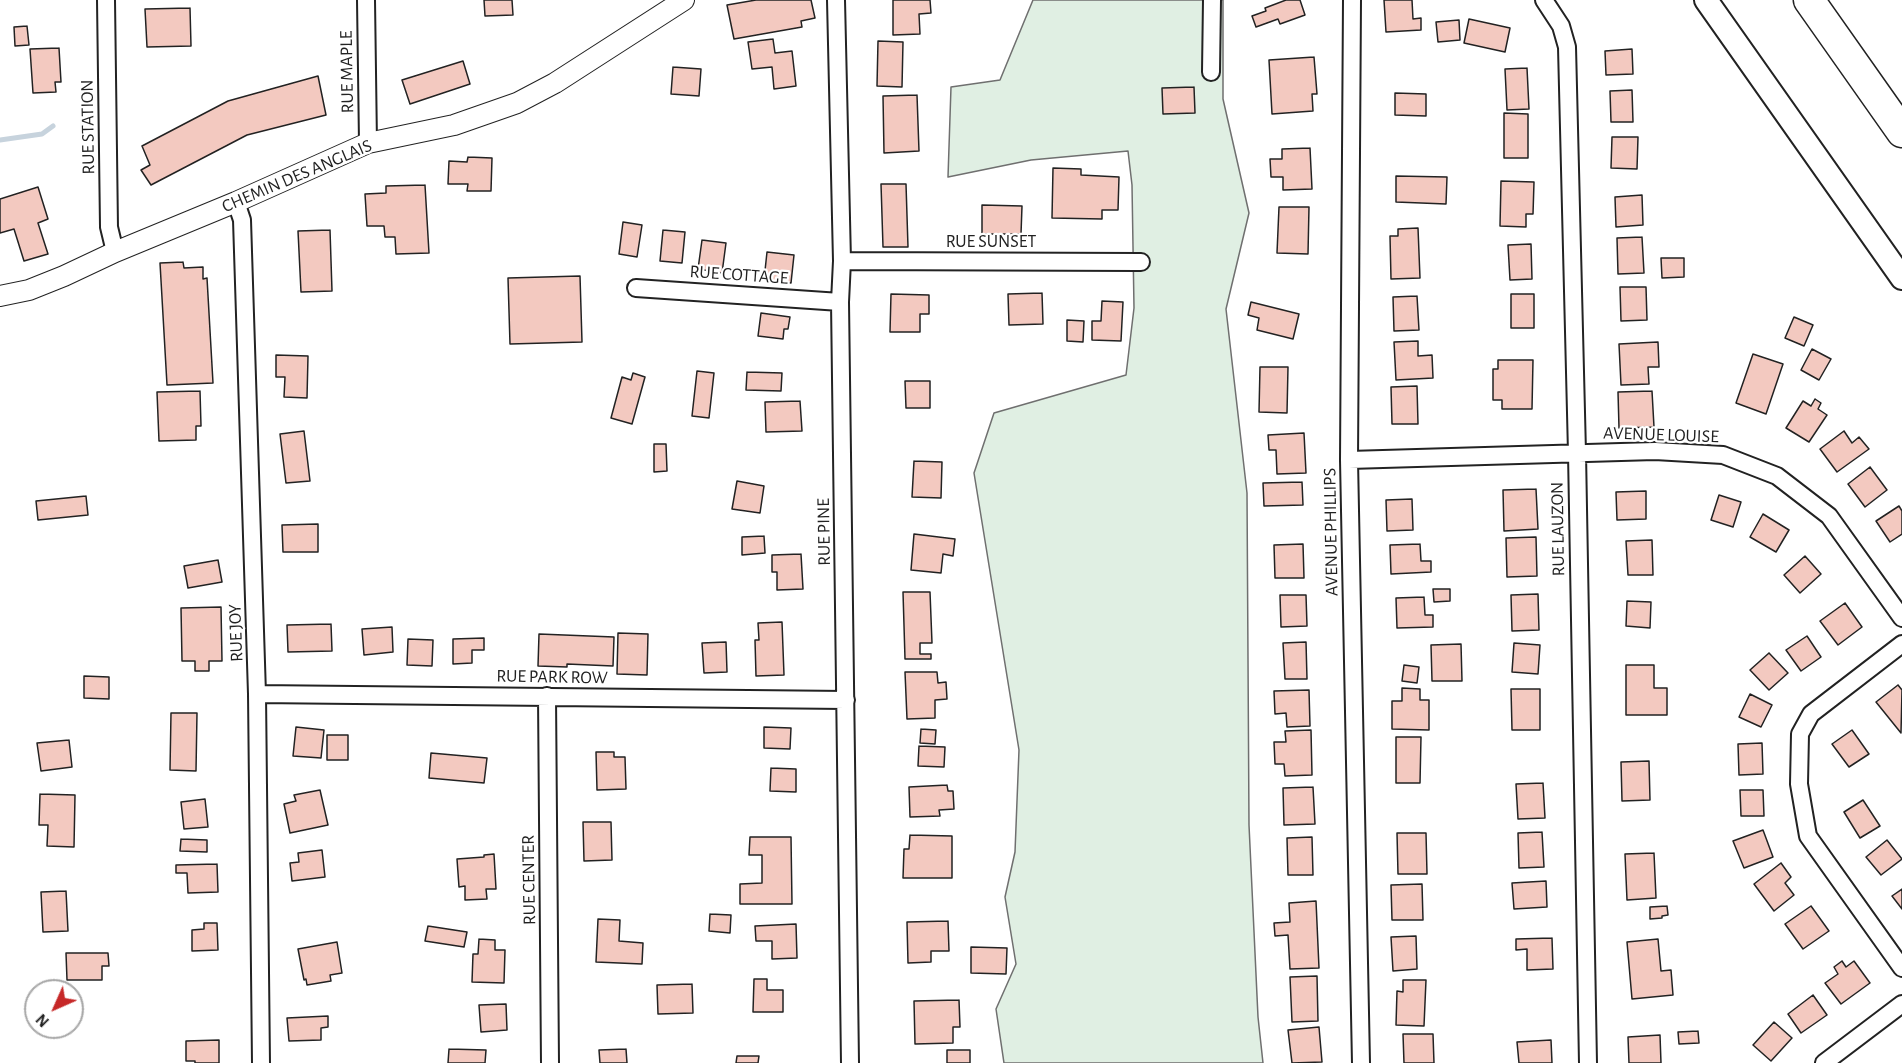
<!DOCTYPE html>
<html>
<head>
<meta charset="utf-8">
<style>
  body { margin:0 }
  #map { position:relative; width:1902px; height:1063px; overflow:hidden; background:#fff; font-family:"Alegreya Sans",sans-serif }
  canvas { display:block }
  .north { position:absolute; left:24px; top:979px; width:60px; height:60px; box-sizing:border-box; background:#fff; border:2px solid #a7a7a7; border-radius:50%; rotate:225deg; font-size:16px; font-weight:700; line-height:24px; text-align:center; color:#222 }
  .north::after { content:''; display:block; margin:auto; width:21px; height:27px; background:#c62828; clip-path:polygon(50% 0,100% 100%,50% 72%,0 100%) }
</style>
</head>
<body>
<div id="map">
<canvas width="1902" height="1063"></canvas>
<div class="north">N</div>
</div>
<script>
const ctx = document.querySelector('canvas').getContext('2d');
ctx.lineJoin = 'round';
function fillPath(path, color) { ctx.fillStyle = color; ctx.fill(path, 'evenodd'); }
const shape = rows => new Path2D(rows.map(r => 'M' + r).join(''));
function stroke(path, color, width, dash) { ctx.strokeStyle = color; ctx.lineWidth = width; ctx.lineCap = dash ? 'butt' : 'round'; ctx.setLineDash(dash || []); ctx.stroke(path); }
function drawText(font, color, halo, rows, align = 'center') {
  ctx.font = font + ' "Alegreya Sans",sans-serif'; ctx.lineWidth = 4.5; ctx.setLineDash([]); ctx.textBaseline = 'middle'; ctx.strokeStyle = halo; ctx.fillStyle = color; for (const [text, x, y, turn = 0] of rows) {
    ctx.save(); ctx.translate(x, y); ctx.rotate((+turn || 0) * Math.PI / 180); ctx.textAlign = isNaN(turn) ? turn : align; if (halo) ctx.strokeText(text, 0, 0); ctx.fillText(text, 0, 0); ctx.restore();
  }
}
const green = shape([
  [1033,0,1223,0,1223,99,1249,213,1226,309,1247,493,1249,825,1258,1017,1263,1063,1004,1063,996,1009,1016,964,1005,897,1015,852,1019,750,974,473,994,413,1126,375,1134,308,1132,185,1128,151,1031,160,948,177,951,87,1000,80,1033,0]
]);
fillPath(green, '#e0efe3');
stroke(green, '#6f6f6f', 1.5);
stroke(shape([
  [0,140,42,134,53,126]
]), '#c7d3dd', 5);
const building = shape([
  [484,0,512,0,513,15,485,16,484,0],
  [756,0,811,0,815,18,801,21,802,27,734,39,727,5,756,0],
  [893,0,930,0,931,13,919,14,920,34,893,35,893,0],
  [1286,0,1300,0,1305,15,1280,24,1278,19,1256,27,1252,16,1266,11,1265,8,1286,0],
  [1384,0,1412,0,1413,19,1421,18,1421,30,1386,32,1384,0],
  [190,8,191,46,147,47,145,9,190,8],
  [1469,19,1510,28,1505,52,1464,43,1469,19],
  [1459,20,1460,40,1438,42,1436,22,1459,20],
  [27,26,29,45,15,46,14,27,27,26],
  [773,39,775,53,792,51,796,86,774,89,772,67,752,69,748,42,773,39],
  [878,41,903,42,902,87,877,86,878,41],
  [59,48,61,82,55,82,56,92,33,93,30,49,59,48],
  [1632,49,1633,74,1606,75,1605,51,1632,49],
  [1314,57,1317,94,1312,94,1313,111,1272,114,1269,60,1314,57],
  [463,61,470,84,410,104,402,80,463,61],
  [673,67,701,69,699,96,671,94,673,67],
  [1527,68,1529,109,1507,110,1505,69,1527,68],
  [318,76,326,115,247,135,151,185,141,170,150,165,142,146,228,101,318,76],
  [1194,87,1195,113,1163,114,1162,88,1194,87],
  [1632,90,1633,122,1611,122,1610,91,1632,90],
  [1395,93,1426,94,1426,116,1395,115,1395,93],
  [917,95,919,151,884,153,883,96,917,95],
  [1504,113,1528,114,1528,158,1504,158,1504,113],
  [1612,137,1638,137,1637,169,1611,168,1612,137],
  [1310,148,1312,189,1283,190,1283,177,1271,177,1270,159,1282,159,1282,149,1310,148],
  [468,157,492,158,491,191,467,191,468,184,448,184,449,161,467,162,468,157],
  [1053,168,1081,169,1081,175,1119,177,1118,210,1102,210,1102,219,1052,218,1053,168],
  [1396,176,1447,177,1446,204,1396,202,1396,176],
  [1501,181,1534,182,1533,214,1526,214,1526,227,1500,226,1501,181],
  [881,184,906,184,908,247,883,247,881,184],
  [425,185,429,253,396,254,395,237,385,237,384,226,367,226,365,194,386,193,386,186,425,185],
  [38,187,48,219,38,223,48,254,24,261,14,229,0,233,0,199,38,187],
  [1642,195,1643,225,1616,227,1615,197,1642,195],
  [982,205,1022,206,1021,234,982,234,982,205],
  [1279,207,1309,207,1308,254,1277,253,1279,207],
  [623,222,642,225,637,257,619,254,623,222],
  [1418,228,1420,278,1391,279,1390,236,1398,236,1398,229,1418,228],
  [330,230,332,291,301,292,298,231,330,230],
  [663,230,685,232,682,263,660,261,663,230],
  [1642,237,1644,273,1618,274,1617,238,1642,237],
  [702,240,726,243,722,273,698,269,702,240],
  [1531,244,1532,279,1510,280,1508,245,1531,244],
  [767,252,794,255,791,283,764,280,767,252],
  [1661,258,1684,258,1684,277,1662,278,1661,258],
  [183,262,184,268,203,267,203,279,207,278,213,383,167,385,160,263,183,262],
  [580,276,582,342,510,344,508,278,580,276],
  [1620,287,1646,287,1647,320,1621,321,1620,287],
  [1042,293,1043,324,1009,325,1008,294,1042,293],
  [891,294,929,295,929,314,920,314,920,332,890,332,891,294],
  [1511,294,1534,294,1534,328,1511,328,1511,294],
  [1417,296,1419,330,1394,331,1393,297,1417,296],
  [1102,301,1123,302,1121,341,1092,340,1092,321,1101,321,1102,301],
  [1251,302,1299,314,1293,339,1257,330,1259,318,1248,315,1251,302],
  [761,313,790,317,788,329,784,329,783,339,758,336,761,313],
  [1794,317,1813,325,1804,346,1785,338,1794,317],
  [1067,320,1084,321,1083,342,1067,341,1067,320],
  [1418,341,1418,356,1432,355,1433,378,1396,380,1394,342,1418,341],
  [1658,342,1659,367,1648,367,1649,384,1621,385,1619,344,1658,342],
  [1812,349,1831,359,1819,380,1801,370,1812,349],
  [1753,354,1783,364,1766,414,1736,403,1753,354],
  [276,355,308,356,307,398,284,397,285,377,276,377,276,355],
  [1498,360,1533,360,1532,409,1502,409,1502,400,1493,400,1493,369,1498,369,1498,360],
  [1260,367,1288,367,1287,413,1259,412,1260,367],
  [697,371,714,373,709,418,692,416,697,371],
  [747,372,782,373,781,391,746,390,747,372],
  [633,373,645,377,632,424,611,418,622,377,631,380,633,373],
  [905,381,930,381,930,408,906,408,905,381],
  [1417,386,1418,424,1392,424,1391,387,1417,386],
  [200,391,201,426,196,426,196,440,159,441,157,392,200,391],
  [1652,391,1654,427,1619,428,1618,392,1652,391],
  [1815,399,1821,403,1818,409,1827,415,1809,442,1786,428,1803,401,1811,406,1815,399],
  [800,401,802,431,766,432,765,402,800,401],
  [304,431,310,481,286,483,280,434,304,431],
  [1844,431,1852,443,1859,437,1869,449,1837,472,1820,449,1844,431],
  [1304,433,1306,473,1277,474,1276,450,1269,450,1268,435,1304,433],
  [654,444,666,444,667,471,654,472,654,444],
  [914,461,942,462,941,498,912,497,914,461],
  [1870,467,1887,490,1865,507,1848,484,1870,467],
  [737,481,764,486,760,513,732,509,737,481],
  [1302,482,1303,505,1264,506,1263,483,1302,482],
  [1536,489,1538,529,1504,531,1503,490,1536,489],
  [1646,491,1646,519,1617,520,1616,492,1646,491],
  [1719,495,1741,502,1733,527,1711,520,1719,495],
  [86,496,88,515,38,520,36,501,86,496],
  [1412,499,1413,530,1387,531,1386,500,1412,499],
  [1899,506,1902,511,1902,534,1890,542,1876,521,1899,506],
  [1763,514,1789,530,1776,552,1750,537,1763,514],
  [318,524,318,552,283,552,282,525,318,524],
  [914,534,955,539,953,556,943,554,941,573,911,570,914,534],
  [764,536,765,553,742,555,742,537,764,536],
  [1536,537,1537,576,1507,577,1506,538,1536,537],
  [1652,540,1653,575,1628,575,1626,541,1652,540],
  [1303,544,1304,578,1275,578,1274,545,1303,544],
  [1420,544,1421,561,1431,561,1431,572,1391,574,1390,545,1420,544],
  [801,554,803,589,777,590,777,572,772,572,772,555,801,554],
  [1805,556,1821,574,1800,593,1784,575,1805,556],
  [218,560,222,582,188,588,184,566,218,560],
  [1433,589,1450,589,1450,601,1434,602,1433,589],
  [903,592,930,592,932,643,920,643,920,654,931,654,931,659,905,659,903,592],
  [1538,594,1539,630,1512,631,1511,595,1538,594],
  [1280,595,1306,595,1307,626,1281,627,1280,595],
  [1424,597,1425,615,1433,615,1433,627,1397,628,1396,598,1424,597],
  [1627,601,1651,602,1650,628,1626,626,1627,601],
  [1845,603,1862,627,1838,645,1820,621,1845,603],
  [221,607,222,661,209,661,209,671,195,671,195,661,182,661,181,608,221,607],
  [782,622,784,675,756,676,755,640,759,640,758,623,782,622],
  [331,624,332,651,288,652,287,625,331,624],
  [392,627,393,652,364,655,362,629,392,627],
  [618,633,648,634,647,675,617,674,618,633],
  [539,634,614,637,613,666,567,664,567,667,538,666,539,634],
  [1807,636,1821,657,1801,671,1786,650,1807,636],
  [484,638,484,650,472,650,472,663,453,664,453,639,484,638],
  [408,639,433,640,432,666,407,665,408,639],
  [726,642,727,672,704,673,702,643,726,642],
  [1306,642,1307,679,1285,679,1283,643,1306,642],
  [1514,643,1540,645,1538,674,1512,672,1514,643],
  [1461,644,1462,681,1432,681,1431,645,1461,644],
  [1769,653,1788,673,1769,690,1750,670,1769,653],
  [1404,665,1419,667,1417,683,1402,681,1404,665],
  [1626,665,1654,665,1654,688,1667,688,1667,715,1626,715,1626,665],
  [905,672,937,672,938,683,946,682,947,699,935,700,935,718,907,719,905,672],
  [84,676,109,677,109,699,84,698,84,676],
  [1898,685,1902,690,1901,733,1876,702,1898,685],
  [1402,688,1420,689,1420,700,1429,700,1429,730,1392,729,1392,701,1402,701,1402,688],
  [1511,689,1540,689,1540,730,1512,730,1511,689],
  [1309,690,1310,726,1287,727,1286,713,1275,714,1274,691,1309,690],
  [1750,694,1772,705,1761,727,1739,717,1750,694],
  [171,713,197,713,196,771,170,770,171,713],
  [296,727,324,730,321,758,293,756,296,727],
  [764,727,791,728,790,749,764,748,764,727],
  [921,729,936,730,935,744,920,743,921,729],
  [1311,730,1312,775,1285,776,1284,764,1275,764,1274,742,1286,742,1285,731,1311,730],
  [1852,730,1869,754,1849,767,1832,744,1852,730],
  [327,735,348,735,348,760,327,760,327,735],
  [1396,737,1421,737,1420,783,1396,783,1396,737],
  [69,740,72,767,41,771,37,743,69,740],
  [1762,743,1763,774,1739,775,1738,744,1762,743],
  [919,746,945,747,944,767,918,766,919,746],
  [596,752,614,752,614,757,625,757,626,789,597,790,596,752],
  [431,753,487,758,484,783,429,778,431,753],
  [1649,761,1650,800,1622,801,1621,762,1649,761],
  [771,768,796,769,796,792,770,791,771,768],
  [1543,783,1545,818,1518,819,1516,784,1543,783],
  [947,785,948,791,953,791,954,809,939,810,940,816,910,817,909,787,947,785],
  [1313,787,1315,824,1284,825,1283,788,1313,787],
  [320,790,328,825,290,833,284,804,296,801,294,795,320,790],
  [1740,790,1763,790,1764,816,1741,816,1740,790],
  [40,794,75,795,74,847,47,846,48,825,39,825,40,794],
  [205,799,208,827,184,829,181,802,205,799],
  [1863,800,1880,826,1860,838,1844,812,1863,800],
  [583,822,611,822,612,860,584,861,583,822],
  [1763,830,1773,857,1744,868,1733,841,1763,830],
  [1542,832,1544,867,1519,868,1518,833,1542,832],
  [1397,833,1426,833,1427,874,1398,874,1397,833],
  [910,835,952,836,952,878,903,878,904,849,909,849,910,835],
  [750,837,791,837,792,904,740,904,740,884,762,883,762,855,749,855,750,837],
  [1312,837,1313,875,1288,875,1287,838,1312,837],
  [181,839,207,840,207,852,180,851,181,839],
  [1887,840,1902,859,1881,875,1866,857,1887,840],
  [322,850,325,877,292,881,290,863,299,862,298,853,322,850],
  [1654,853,1656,898,1627,900,1625,854,1654,853],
  [494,854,496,889,486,889,487,899,465,900,465,886,459,887,457,859,484,857,484,855,494,854],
  [1781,863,1791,877,1785,883,1794,895,1774,911,1754,884,1781,863],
  [217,864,218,892,188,893,187,873,176,873,176,865,217,864],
  [1546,881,1547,907,1514,909,1512,883,1546,881],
  [1422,884,1423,920,1392,920,1391,885,1422,884],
  [1902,889,1902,909,1892,896,1902,889],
  [66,891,68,931,43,932,41,892,66,891],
  [1316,901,1319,968,1290,969,1288,935,1275,936,1274,923,1290,922,1289,903,1316,901],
  [1667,906,1668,915,1662,916,1662,918,1650,919,1650,907,1667,906],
  [1811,906,1829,931,1803,949,1785,924,1811,906],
  [710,914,731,915,730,933,709,931,710,914],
  [598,919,620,920,619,941,643,943,642,964,596,962,598,919],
  [948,921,949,951,931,951,931,962,908,963,907,922,948,921],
  [204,923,217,923,218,950,192,951,192,930,204,929,204,923],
  [796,924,797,958,772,959,772,941,756,941,755,926,796,924],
  [428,926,467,932,464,947,425,941,428,926],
  [1416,936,1417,969,1393,971,1391,937,1416,936],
  [1552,938,1553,969,1527,970,1527,949,1516,950,1516,939,1552,938],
  [479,939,495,940,495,950,505,950,504,983,472,982,473,954,478,954,479,939],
  [1658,939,1661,971,1671,970,1673,995,1632,999,1627,942,1658,939],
  [337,942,342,973,330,975,331,981,307,985,306,979,304,980,298,949,337,942],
  [971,947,1007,948,1006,974,971,973,971,947],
  [66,953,108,953,109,966,102,966,102,980,67,980,66,953],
  [1842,961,1846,967,1854,961,1870,983,1841,1004,1825,983,1838,974,1834,967,1842,961],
  [1317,976,1318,1021,1292,1022,1290,977,1317,976],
  [754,979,767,979,767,990,783,990,783,1012,753,1012,754,979],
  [1403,980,1426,980,1424,1026,1396,1025,1397,991,1403,992,1403,980],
  [692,984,693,1013,658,1014,657,985,692,984],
  [1813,995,1827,1015,1801,1033,1788,1014,1813,995],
  [959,1000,960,1027,953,1027,953,1043,915,1044,914,1001,959,1000],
  [506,1004,507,1030,481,1032,479,1005,506,1004],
  [328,1016,328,1027,321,1028,321,1040,289,1041,287,1018,328,1016],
  [1774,1022,1792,1038,1771,1061,1753,1045,1774,1022],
  [1319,1027,1322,1062,1292,1063,1288,1030,1319,1027],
  [1698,1031,1699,1043,1679,1044,1678,1032,1698,1031],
  [1403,1034,1433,1034,1434,1063,1404,1063,1403,1034],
  [1660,1035,1661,1063,1629,1063,1628,1037,1660,1035],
  [219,1040,219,1063,195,1063,195,1061,186,1061,186,1041,219,1040],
  [1551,1040,1552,1063,1519,1063,1517,1042,1551,1040],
  [449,1049,486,1050,485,1063,448,1063,449,1049],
  [626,1049,627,1063,600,1063,599,1050,626,1049],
  [947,1050,970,1050,970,1063,947,1063,947,1050],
  [737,1056,759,1056,758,1063,736,1063,737,1056]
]);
fillPath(building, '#f3c9c0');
stroke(building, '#222', 1.5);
const minor = shape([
  [106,0,109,227,115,252],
  [366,0,368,143],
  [836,0,842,261,840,302,850,1063],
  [1352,0,1349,460,1361,1063],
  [1544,0,1561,26,1567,47,1577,453,1588,1063],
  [1211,72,1212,0],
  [236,202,242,220,257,694,261,1063],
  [842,261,1141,262],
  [636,288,840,302],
  [1349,460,1655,451,1723,455,1777,476,1829,516,1902,618],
  [1902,644,1811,714,1800,734,1799,784,1808,836,1902,968],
  [257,694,846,700],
  [547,696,550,1063],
  [1824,1063,1902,1004]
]);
const tertiary = shape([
  [0,296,29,290,64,276,115,252,236,202,368,143,454,125,517,103,555,83,684,0]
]);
const secondary = shape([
  [1706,0,1902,278]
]);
const motorway = shape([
  [1809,0,1902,132]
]);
stroke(minor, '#222', 20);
stroke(tertiary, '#222', 22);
stroke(secondary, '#222', 26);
stroke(motorway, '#222', 33);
stroke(minor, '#fff', 16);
stroke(tertiary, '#fff', 20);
stroke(secondary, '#fff', 22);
stroke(motorway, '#fff', 30);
drawText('18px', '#222', '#fff', [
  ["RUE MAPLE",347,72,-91],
  ["RUE STATION",88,127,-91],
  ["CHEMIN DES ANGLAIS",297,176,-23],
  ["RUE SUNSET",991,242],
  ["RUE COTTAGE",739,275,4],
  ["AVENUE LOUISE",1661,435,2],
  ["RUE LAUZON",1558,529,-91],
  ["RUE PINE",824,532,-91],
  ["AVENUE PHILLIPS",1331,532,-91],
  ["RUE JOY",236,633,-92],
  ["RUE PARK ROW",552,677,1],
  ["RUE CENTER",529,880,-91]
]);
</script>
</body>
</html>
